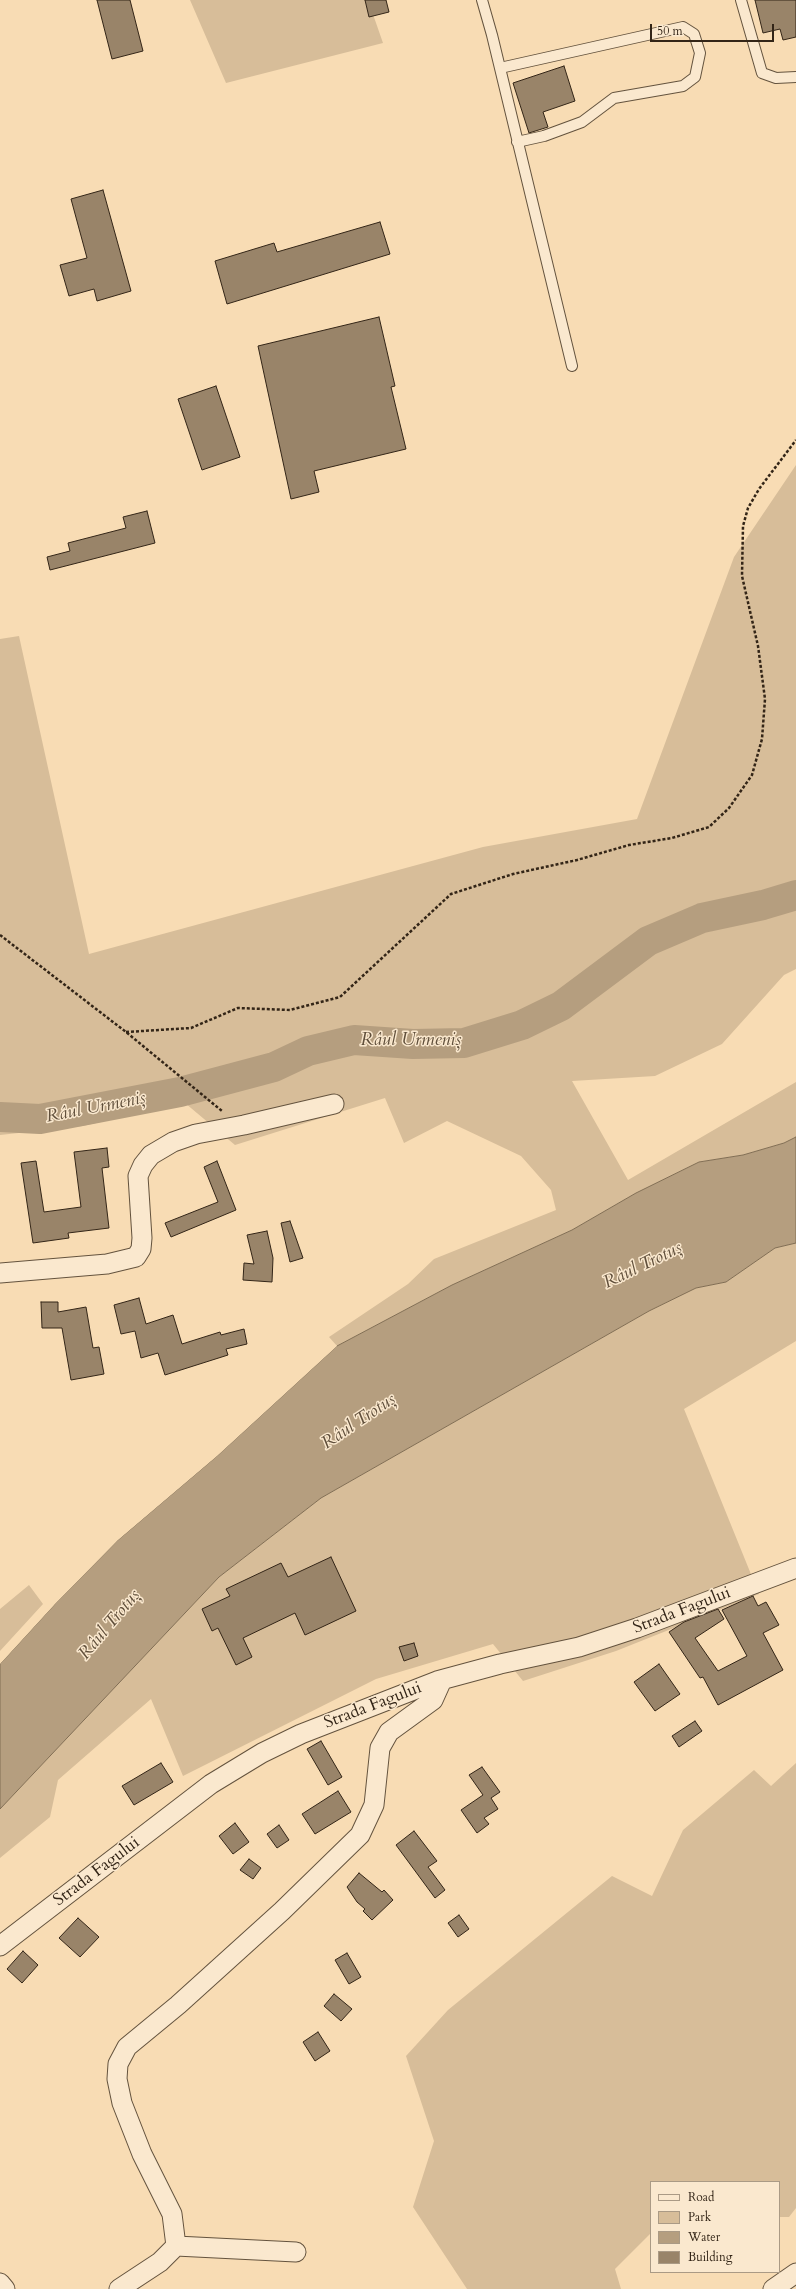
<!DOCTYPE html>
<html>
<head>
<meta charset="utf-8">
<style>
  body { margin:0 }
  #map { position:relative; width:796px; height:2289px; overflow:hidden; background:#f8dcb4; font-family:Cardo,serif }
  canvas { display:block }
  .legend { position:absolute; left:650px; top:2181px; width:130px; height:92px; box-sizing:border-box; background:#fae8ce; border:1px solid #aa9a85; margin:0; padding:5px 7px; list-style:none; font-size:12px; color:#332517 }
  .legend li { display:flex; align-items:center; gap:8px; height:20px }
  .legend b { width:20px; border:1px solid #aa9a85 }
  .scale { position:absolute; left:650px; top:24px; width:124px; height:18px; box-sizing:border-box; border:2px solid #332517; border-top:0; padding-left:5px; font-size:12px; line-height:14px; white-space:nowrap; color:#332517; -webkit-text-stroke:3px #fae8ce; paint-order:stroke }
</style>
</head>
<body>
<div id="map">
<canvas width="796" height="2289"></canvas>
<ul class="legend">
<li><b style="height:5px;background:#fae8ce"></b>Road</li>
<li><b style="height:11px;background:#d7bd99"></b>Park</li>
<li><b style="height:11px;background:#b59e7f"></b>Water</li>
<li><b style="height:11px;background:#998469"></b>Building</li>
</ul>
<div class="scale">50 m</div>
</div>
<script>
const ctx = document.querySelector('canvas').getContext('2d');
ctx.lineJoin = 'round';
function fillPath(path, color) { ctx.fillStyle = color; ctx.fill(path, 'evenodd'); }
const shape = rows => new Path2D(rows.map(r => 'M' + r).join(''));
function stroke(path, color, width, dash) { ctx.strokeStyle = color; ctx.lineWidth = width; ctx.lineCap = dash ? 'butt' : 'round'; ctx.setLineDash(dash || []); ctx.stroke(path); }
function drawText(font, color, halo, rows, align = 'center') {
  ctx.font = font + ' Cardo,serif'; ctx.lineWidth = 3; ctx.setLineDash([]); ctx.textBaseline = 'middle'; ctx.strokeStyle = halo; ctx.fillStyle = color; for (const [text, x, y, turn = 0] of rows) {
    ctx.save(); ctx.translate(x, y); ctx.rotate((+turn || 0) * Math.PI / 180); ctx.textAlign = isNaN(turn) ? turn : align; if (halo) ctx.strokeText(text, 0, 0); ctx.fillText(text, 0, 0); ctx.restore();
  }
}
fillPath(shape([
  [190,0,368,0,383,43,226,83],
  [796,465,796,969,784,975,722,1044,655,1076,572,1081,628,1180,796,1082,796,1137,784,1143,743,1155,699,1162,636,1193,572,1230,452,1285,337,1346,329,1337,408,1284,434,1259,556,1210,551,1190,521,1156,447,1121,404,1143,385,1098,235,1145,185,1103,83,1126,0,1135,0,639,19,636,89,954,483,847,637,819,734,557],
  [796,1243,796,1341,684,1409,759,1594,616,1651,523,1681,493,1644,376,1679,183,1776,151,1699,58,1780,50,1817,0,1858,0,1809,219,1577,321,1498,649,1311,696,1288,726,1282,775,1248],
  [29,1585,43,1604,0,1651,0,1609],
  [796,1763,796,2208,789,2217,779,2217,779,2182,651,2182,651,2233,615,2269,621,2289,467,2289,413,2207,434,2141,406,2056,448,2010,612,1876,652,1896,683,1830,754,1770,771,1786]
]), '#d7bd99');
const water = shape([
  [796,1137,796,1243,775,1248,726,1282,696,1288,649,1311,321,1498,219,1577,0,1809,0,1664,55,1604,118,1540,217,1456,337,1346,452,1285,572,1230,636,1193,699,1162,743,1155,784,1143,796,1137]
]);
fillPath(water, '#b59e7f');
stroke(water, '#816e55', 1);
fillPath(shape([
  [336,1345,337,1346,217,1456,118,1540,55,1604,0,1664,0,1661,53,1602,117,1538,216,1455]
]), '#f8dcb4');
stroke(shape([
  [0,1117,40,1119,180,1092,274,1067,308,1051,354,1040,413,1044,464,1043,522,1025,561,1006,648,941,702,918,763,905,796,895]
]), '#b59e7f', 30);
const building = shape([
  [97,0,130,0,143,51,112,59,97,0],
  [365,0,386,0,389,12,369,17,365,0],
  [755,0,796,0,796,37,783,40,780,29,763,33,755,0],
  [564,66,575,101,543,112,548,127,529,133,513,83,564,66],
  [103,190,131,291,97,301,94,289,69,296,60,265,87,258,71,199,103,190],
  [380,222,390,254,227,304,215,261,274,243,277,252,380,222],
  [379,317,395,386,391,387,406,449,314,471,319,492,291,499,258,346,379,317],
  [216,386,240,457,202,470,178,399,216,386],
  [147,511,155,543,50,570,47,557,70,551,68,543,126,528,123,517,147,511],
  [107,1148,109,1167,102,1168,109,1228,68,1233,69,1238,33,1243,21,1163,36,1161,44,1212,81,1207,74,1152,107,1148],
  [217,1161,236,1210,171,1237,165,1223,218,1202,204,1167,217,1161],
  [290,1221,303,1258,290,1262,281,1223,290,1221],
  [267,1231,273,1258,272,1282,243,1280,244,1263,254,1264,247,1235,267,1231],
  [139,1298,146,1324,173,1315,182,1344,220,1332,221,1335,244,1329,247,1344,226,1349,228,1355,165,1375,158,1353,141,1358,135,1331,121,1334,114,1305,139,1298],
  [41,1302,58,1302,58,1312,86,1307,93,1348,99,1347,104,1374,71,1380,62,1328,42,1328,41,1302],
  [331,1557,356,1611,305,1635,295,1613,243,1638,252,1657,236,1665,218,1628,212,1631,202,1609,230,1596,226,1589,281,1563,288,1577,331,1557],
  [753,1596,758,1606,766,1602,779,1625,763,1633,783,1670,718,1705,703,1677,700,1678,669,1632,684,1622,718,1609,724,1619,695,1638,718,1671,747,1656,722,1610,753,1596],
  [414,1643,418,1656,404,1661,399,1647,414,1643],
  [659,1664,680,1694,655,1711,634,1682,659,1664],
  [695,1721,702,1731,679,1747,672,1736,695,1721],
  [321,1741,342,1777,328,1785,307,1749,321,1741],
  [161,1763,173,1782,134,1805,122,1786,161,1763],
  [482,1767,500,1792,491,1798,498,1809,484,1818,489,1824,477,1833,461,1810,483,1795,469,1775,482,1767],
  [338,1791,351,1812,315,1834,302,1814,338,1791],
  [235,1823,249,1842,233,1854,219,1836,235,1823],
  [279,1825,289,1840,277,1848,267,1834,279,1825],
  [414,1831,437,1861,428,1867,445,1890,435,1898,396,1845,414,1831],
  [249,1859,261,1868,253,1879,240,1870,249,1859],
  [359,1873,382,1892,384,1890,393,1900,372,1920,363,1911,365,1909,357,1902,347,1887,359,1873],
  [459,1915,469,1929,458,1937,448,1923,459,1915],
  [78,1918,99,1937,80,1957,59,1938,78,1918],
  [23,1951,38,1965,22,1983,7,1969,23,1951],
  [347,1953,361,1977,349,1984,335,1960,347,1953],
  [334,1994,352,2009,341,2021,324,2006,334,1994],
  [318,2032,330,2051,315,2061,303,2042,318,2032]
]);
fillPath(building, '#998469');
stroke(building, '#332517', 1);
const service = shape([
  [482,0,492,35,572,366],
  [741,0,762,73,776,78,796,77],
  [500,68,683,27,694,34,700,53,695,77,683,86,614,98,582,122,544,136,517,142]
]);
const minor = shape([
  [0,1273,107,1264,136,1257,141,1249,142,1238,138,1176,143,1165,151,1155,173,1142,196,1134,244,1125,334,1104],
  [0,1946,211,1784,262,1753,301,1734,437,1681,500,1664,579,1647,637,1628,796,1568],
  [176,2246,296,2252],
  [0,2283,5,2289],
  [119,2289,160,2262,176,2246,172,2214,142,2154,122,2103,117,2079,118,2064,127,2047,178,2005,282,1911,360,1835,374,1805,380,1748,389,1732,433,1700,442,1680],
  [773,2289,796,2273]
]);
stroke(service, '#64533e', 12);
stroke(minor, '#64533e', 21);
stroke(shape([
  [0,935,126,1032,222,1111],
  [126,1032,191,1028,238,1008,290,1010,340,997,451,894,513,874,577,860,629,845,672,838,709,827,729,808,752,775,762,739,765,699,758,646,742,576,743,526,748,508,759,489,796,440]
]), '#332517', 2.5, [3, 2]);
stroke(service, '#fae8ce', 10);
stroke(minor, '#fae8ce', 19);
drawText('17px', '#332517', '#fae8ce', [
  ["Strada Fagului",682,1611,-21],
  ["Strada Fagului",373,1706,-21],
  ["Strada Fagului",97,1872,-37]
]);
drawText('italic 18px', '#604f3b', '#fae8ce', [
  ["Râul Urmeniș",411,1041],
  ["Râul Urmeniș",96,1108,-11],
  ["Râul Trotuș",643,1266,-26],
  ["Râul Trotuș",359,1422,-34],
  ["Râul Trotuș",110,1625,-50]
]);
</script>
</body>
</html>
